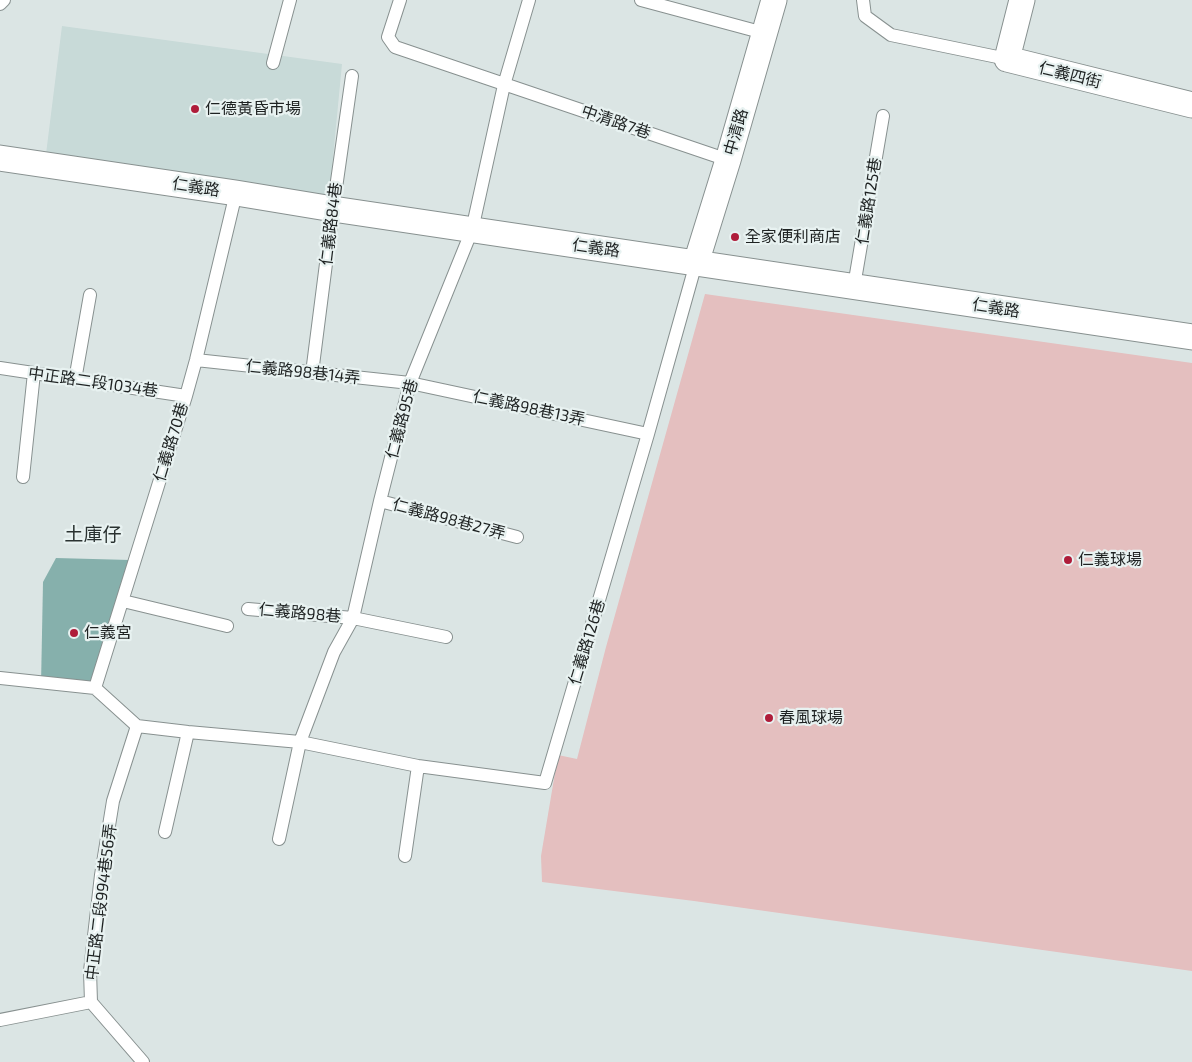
<!DOCTYPE html>
<html>
<head>
<meta charset="utf-8">
<style>
  body { margin:0 }
  canvas { display:block; background:#dbe5e4 }
</style>
</head>
<body>
<canvas width="1192" height="1062"></canvas>
<script>
const ctx = document.querySelector('canvas').getContext('2d');
ctx.lineJoin = 'round';
function fillPath(path, color) { ctx.fillStyle = color; ctx.fill(path, 'evenodd'); }
const shape = rows => new Path2D(rows.map(r => 'M' + r).join(''));
function stroke(path, color, width, dash) { ctx.strokeStyle = color; ctx.lineWidth = width; ctx.lineCap = dash ? 'butt' : 'round'; ctx.setLineDash(dash || []); ctx.stroke(path); }
function drawText(font, color, halo, rows, align = 'center') {
  ctx.font = font + ' "Exo 2","Noto Sans TC",sans-serif'; ctx.lineWidth = 4.5; ctx.setLineDash([]); ctx.textBaseline = 'middle'; ctx.strokeStyle = halo; ctx.fillStyle = color; for (const [text, x, y, turn = 0] of rows) {
    ctx.save(); ctx.translate(x, y); ctx.rotate((+turn || 0) * Math.PI / 180); ctx.textAlign = isNaN(turn) ? turn : align; if (halo) ctx.strokeText(text, 0, 0); ctx.fillText(text, 0, 0); ctx.restore();
  }
}
fillPath(shape([
  [62,26,342,64,329,199,46,154]
]), '#c8dad8');
fillPath(shape([
  [705,294,1192,363,1192,971,694,901,542,882,541,856,558,755,577,759,606,647]
]), '#e4bfbf');
fillPath(shape([
  [56,558,130,560,87,694,41,685,43,582]
]), '#86b0ac');
const service = shape([
  [400,0,388,37,395,47,728,160],
  [641,0,764,33],
  [863,0,865,16,891,35,1007,59],
  [0,4,4,0],
  [273,63,290,0],
  [854,286,883,116],
  [196,360,410,383,648,434],
  [0,368,186,396],
  [312,373,333,209,352,76],
  [75,380,90,295],
  [23,477,34,373],
  [380,501,517,537],
  [123,601,227,626],
  [248,609,353,618,446,637],
  [0,678,95,688,137,726,188,732,300,742,418,766,545,783,648,434,696,263],
  [95,688,186,396,196,360,236,193],
  [137,726,113,801,101,875,90,971,91,1002,143,1062],
  [165,832,188,732],
  [279,839,300,742,334,652,353,618,380,501,410,383,472,230,504,85,529,0],
  [405,856,418,766],
  [0,1020,91,1002]
]);
const minor = shape([
  [1022,0,1007,59,1192,105],
  [0,158,236,193,333,209,1192,337],
  [696,263,728,160,774,0]
]);
stroke(service, '#889190', 14);
stroke(minor, '#889190', 27);
stroke(service, '#fff', 12);
stroke(minor, '#fff', 25);
for (const [x, y, r, color] of [
  [195,109,5,"#af1c3a"],
  [735,237,5,"#af1c3a"],
  [1068,560,5,"#af1c3a"],
  [74,633,5,"#af1c3a"],
  [769,718,5,"#af1c3a"]
]) { const dot = new Path2D(); dot.arc(x, y, r, 0, 2 * Math.PI); ctx.fillStyle = color; ctx.fill(dot); stroke(dot, '#e8f2f1', 2); }
drawText('16px', '#1e2222', '#e8f2f1', [
  ["仁義四街",1070,75,14],
  ["中清路7巷",616,122,19],
  ["中清路",736,132,-74],
  ["仁義路",196,187,9],
  ["仁義路125巷",869,201,-81],
  ["仁義路84巷",331,224,-83],
  ["仁義路",596,248,8],
  ["仁義路",996,308,9],
  ["仁義路98巷14弄",303,372,6],
  ["中正路二段1034巷",93,382,8],
  ["仁義路98巷13弄",529,408,12],
  ["仁義路95巷",402,419,-75],
  ["仁義路70巷",171,442,-73],
  ["仁義路98巷27弄",449,519,15],
  ["仁義路98巷",300,613,5],
  ["仁義路126巷",587,642,-73],
  ["中正路二段994巷56弄",101,902,-83]
]);
drawText('16px', '#1e2222', '#e8f2f1', [
  ["仁德黃昏市場",205,109],
  ["全家便利商店",745,237],
  ["仁義球場",1078,560],
  ["仁義宮",84,633],
  ["春風球場",779,718]
], 'left');
drawText('19px', '#2a3231', '#e8f2f1', [
  ["土庫仔",93,535]
]);
</script>
</body>
</html>
